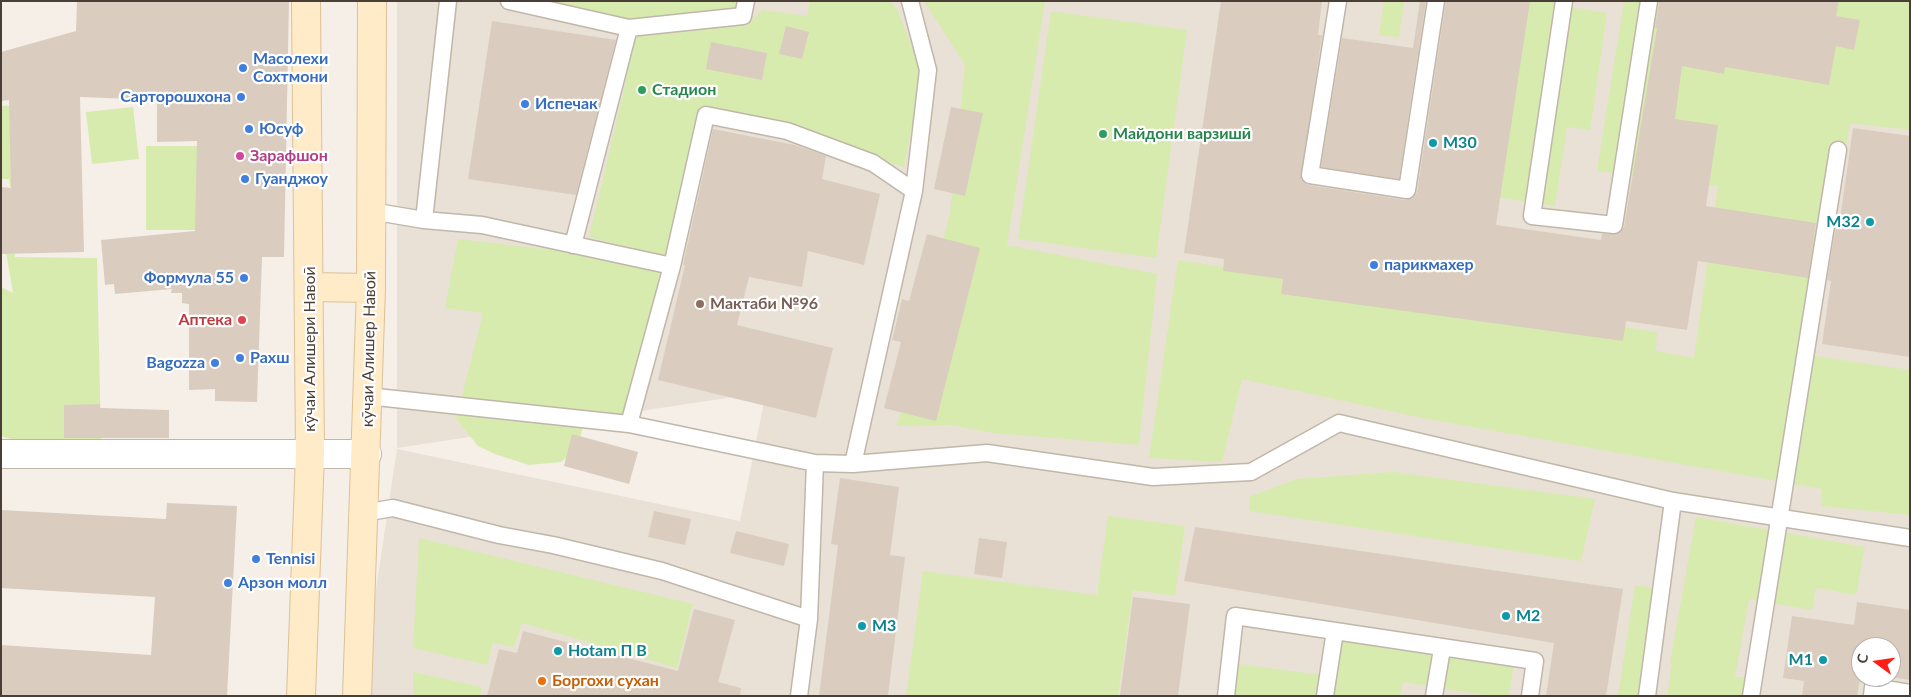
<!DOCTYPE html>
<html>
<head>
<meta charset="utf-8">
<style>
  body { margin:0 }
  #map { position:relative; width:1911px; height:697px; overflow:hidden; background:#f5efe8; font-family:Lato,sans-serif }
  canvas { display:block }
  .frame { position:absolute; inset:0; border:2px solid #493f36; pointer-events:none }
  .north { position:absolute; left:1851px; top:637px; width:50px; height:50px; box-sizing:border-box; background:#fff; border:1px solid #b6b2af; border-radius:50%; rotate:284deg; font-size:14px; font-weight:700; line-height:20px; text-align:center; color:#493f36 }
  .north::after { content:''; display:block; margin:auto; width:18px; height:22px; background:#ff1d15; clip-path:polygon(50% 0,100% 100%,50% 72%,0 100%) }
</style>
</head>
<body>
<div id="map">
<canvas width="1911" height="697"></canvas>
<div class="frame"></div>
<div class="north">С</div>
</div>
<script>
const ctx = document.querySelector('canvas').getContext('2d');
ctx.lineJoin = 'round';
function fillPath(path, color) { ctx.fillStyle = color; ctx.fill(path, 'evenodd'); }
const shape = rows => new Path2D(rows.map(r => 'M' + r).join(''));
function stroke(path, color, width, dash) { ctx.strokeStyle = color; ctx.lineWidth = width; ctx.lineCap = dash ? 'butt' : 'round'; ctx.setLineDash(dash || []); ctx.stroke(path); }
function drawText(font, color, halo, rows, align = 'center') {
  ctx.font = font + ' Lato,sans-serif'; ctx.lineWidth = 4.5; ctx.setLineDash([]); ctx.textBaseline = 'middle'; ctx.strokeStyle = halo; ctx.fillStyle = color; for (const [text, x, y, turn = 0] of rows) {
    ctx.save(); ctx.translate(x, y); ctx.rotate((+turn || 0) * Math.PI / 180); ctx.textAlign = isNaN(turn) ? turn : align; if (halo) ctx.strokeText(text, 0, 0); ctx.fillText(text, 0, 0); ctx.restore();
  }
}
fillPath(shape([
  [397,1,1910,1,1910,696,360,696,397,449,740,521,766,392,397,448],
  [1861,647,1891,647,1891,677,1861,677]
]), '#e9e1d6');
fillPath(shape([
  [526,1,741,1,738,12,628,23],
  [810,1,890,1,897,9,922,73,904,167,703,110,668,258,589,237,623,94,637,24,674,32,749,22,763,10,807,16],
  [924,1,1045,1,1007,245,1157,274,1139,445,994,433,950,425,897,426,950,213,965,65],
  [1384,1,1404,1,1399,37,1379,35],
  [1526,1,1554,1,1554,5,1607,13,1590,130,1567,127,1555,206,1496,197],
  [1624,1,1910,1,1910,130,1850,123,1814,356,1910,370,1910,515,1821,506,1822,489,1422,418,1242,379,1222,462,1149,458,1178,260,1657,332,1656,351,1694,358,1718,186,1597,171],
  [1051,11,1187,30,1156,258,1018,239],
  [19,105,24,186,10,187,9,179,1,179,1,106],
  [133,107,139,159,92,164,86,112],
  [146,146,210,146,232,230,146,230],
  [9,221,15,257,97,258,101,439,11,439,1,436,1,287,13,293,4,240],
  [458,239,570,252,660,270,631,415,585,416,578,448,561,462,529,465,495,454,478,446,456,419,483,313,445,308],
  [1393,472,1595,499,1581,561,1249,511,1249,497,1296,479],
  [1108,516,1185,526,1175,596,1133,590,1118,696,906,696,923,571,1097,595],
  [1696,517,1865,547,1856,595,1816,588,1812,610,1749,599,1735,677,1758,678,1756,696,1667,696,1672,663,1670,663],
  [419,538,693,604,677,668,522,623,514,647,493,643,487,665,413,648],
  [1635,585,1667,590,1651,696,1618,696],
  [1339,636,1514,663,1509,696,1491,696,1403,682,1400,696,1330,696],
  [1239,664,1321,675,1318,696,1235,696],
  [413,672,482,687,480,696,413,696]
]), '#d7ebae');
fillPath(shape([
  [77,1,289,1,284,257,262,257,257,402,215,401,215,389,189,390,189,304,182,303,182,293,171,293,172,289,115,294,114,284,105,285,101,240,195,231,197,141,157,142,157,100,80,97,84,252,1,254,1,187,11,188,9,100,1,101,1,52,76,31],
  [1221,1,1322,1,1318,35,1322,35,1301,179,1308,185,1405,200,1414,197,1417,192,1446,1,1530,1,1496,225,1601,240,1602,234,1617,234,1624,227,1657,28,1655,28,1659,1,1839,1,1836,16,1860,20,1854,50,1836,46,1829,85,1725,67,1724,74,1682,66,1675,119,1718,125,1706,206,1816,223,1808,278,1698,261,1687,330,1626,321,1623,341,1281,294,1283,279,1223,271,1224,259,1184,253],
  [1420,1,1426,1,1399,179,1321,167,1342,38,1413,48],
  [492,21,616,40,576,195,468,179],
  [786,26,809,32,802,59,779,54],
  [711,42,767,53,762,80,706,69],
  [951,107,983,113,965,196,934,189],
  [1853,128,1910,136,1910,357,1822,344,1831,281,1827,280,1836,226,1839,226],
  [713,129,795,145,826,156,822,179,880,194,864,265,808,251,802,287,749,277,737,325,833,348,816,418,658,380,685,265,683,265],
  [927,234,980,248,936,421,884,408,901,342,892,340,902,299,909,301],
  [100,404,100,408,169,410,169,438,64,438,64,405],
  [572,434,638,452,629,484,564,466],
  [840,478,899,487,890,555,905,557,888,696,819,696,838,545,831,544],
  [167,503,237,506,227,696,1,696,1,645,151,655,155,597,1,588,1,510,166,519],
  [654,511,691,519,685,545,648,537],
  [1195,527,1623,589,1606,696,1546,696,1554,643,1184,581],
  [736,531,789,544,784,566,730,553],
  [979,538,1007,542,1002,578,974,574],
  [1133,597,1190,604,1178,696,1120,696],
  [1857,602,1910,610,1910,680,1890,677,1891,647,1861,647,1861,673,1857,696,1802,696,1804,681,1783,678,1792,616,1854,625],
  [694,609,735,620,718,682,741,688,740,696,487,696,499,649,517,653,523,631,678,671]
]), '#dacdbf');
const lane = shape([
  [509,1,629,28,573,245],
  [1338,1,1310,175,1407,190,1436,1],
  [1564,1,1532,216,1614,225,1649,1],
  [629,28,743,16,746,1],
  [371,211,424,220,482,225,672,266],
  [424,220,448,1],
  [367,396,629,424,815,463,853,464,987,453,1153,477,1251,472,1339,423,1673,501,1910,538],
  [629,424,672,266,706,115,787,131,873,163,914,191],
  [853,464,914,191,928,70,910,1],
  [363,513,393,508,499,535,553,545,662,571,809,619],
  [799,696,809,619,815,463],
  [1226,696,1235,616,1535,661,1530,696],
  [1325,696,1335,631],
  [1434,696,1442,649],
  [1647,696,1673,501],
  [1751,696,1838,150],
  [1872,696,1873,687,1910,693]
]);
const street = shape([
  [1,454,367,454]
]);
const secondary = shape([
  [310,287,371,288],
  [301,696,310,454,306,1],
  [357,696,371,288,372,1]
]);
stroke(lane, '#c1b6aa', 19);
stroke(street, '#c1b6aa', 30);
stroke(secondary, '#dbc197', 30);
stroke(lane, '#fff', 16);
stroke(street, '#fff', 28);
stroke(secondary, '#ffebc8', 28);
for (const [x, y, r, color] of [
  [243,68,5,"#3f7fe0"],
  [642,90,5,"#2e9e5b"],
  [241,97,5,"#3f7fe0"],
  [525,104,5,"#3f7fe0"],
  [249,129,5,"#3f7fe0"],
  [1103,134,5,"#2e9e5b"],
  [1433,143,5,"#0f9aa8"],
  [240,156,5,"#d1479c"],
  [245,179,5,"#3f7fe0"],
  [1870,222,5,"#0f9aa8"],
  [1374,265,5,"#3f7fe0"],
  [244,278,5,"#3f7fe0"],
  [700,304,5,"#8d6e63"],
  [242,320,5,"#e0444e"],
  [240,358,5,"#3f7fe0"],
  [215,363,5,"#3f7fe0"],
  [256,559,5,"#3f7fe0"],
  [228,583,5,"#3f7fe0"],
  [1506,616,5,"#0f9aa8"],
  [862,626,5,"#0f9aa8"],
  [558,651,5,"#0f9aa8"],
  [1823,660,5,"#0f9aa8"],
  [542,681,5,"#e8710a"]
]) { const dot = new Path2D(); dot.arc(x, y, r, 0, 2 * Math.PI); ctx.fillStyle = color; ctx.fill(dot); stroke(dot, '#fff', 2); }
drawText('bold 16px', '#366cbe', '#fff', [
  ["Масолехи",253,59],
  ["Сохтмони",253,77],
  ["Сарторошхона",231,97,"right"],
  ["Испечак",535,104],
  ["Юсуф",259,129],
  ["Гуанджоу",255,179],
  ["парикмахер",1384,265],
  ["Формула 55",234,278,"right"],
  ["Рахш",250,358],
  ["Bagozza",205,363,"right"],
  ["Tennisi",266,559],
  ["Арзон молл",238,583]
], 'left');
drawText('bold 16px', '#27864d', '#fff', [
  ["Стадион",652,90],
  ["Майдони варзишӣ",1113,134]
], 'left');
drawText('bold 16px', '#0d838f', '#fff', [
  ["М30",1443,143],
  ["М32",1860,222,"right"],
  ["М2",1516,616],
  ["М3",872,626],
  ["Hotam П В",568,651],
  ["M1",1813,660,"right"]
], 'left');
drawText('bold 16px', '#b23c85', '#fff', [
  ["Зарафшон",250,156]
], 'left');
drawText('bold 16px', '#785e54', '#fff', [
  ["Мактаби №96",710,304]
], 'left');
drawText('bold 16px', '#be3a42', '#fff', [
  ["Аптека",232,320]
], 'right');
drawText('16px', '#493f36', '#fff', [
  ["кӯчаи Алишери Навоӣ",310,349,-90],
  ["кӯчаи Алишер Навоӣ",369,349,-89]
]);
drawText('bold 16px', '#c56008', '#fff', [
  ["Боргохи сухан",552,681]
], 'left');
</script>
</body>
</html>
